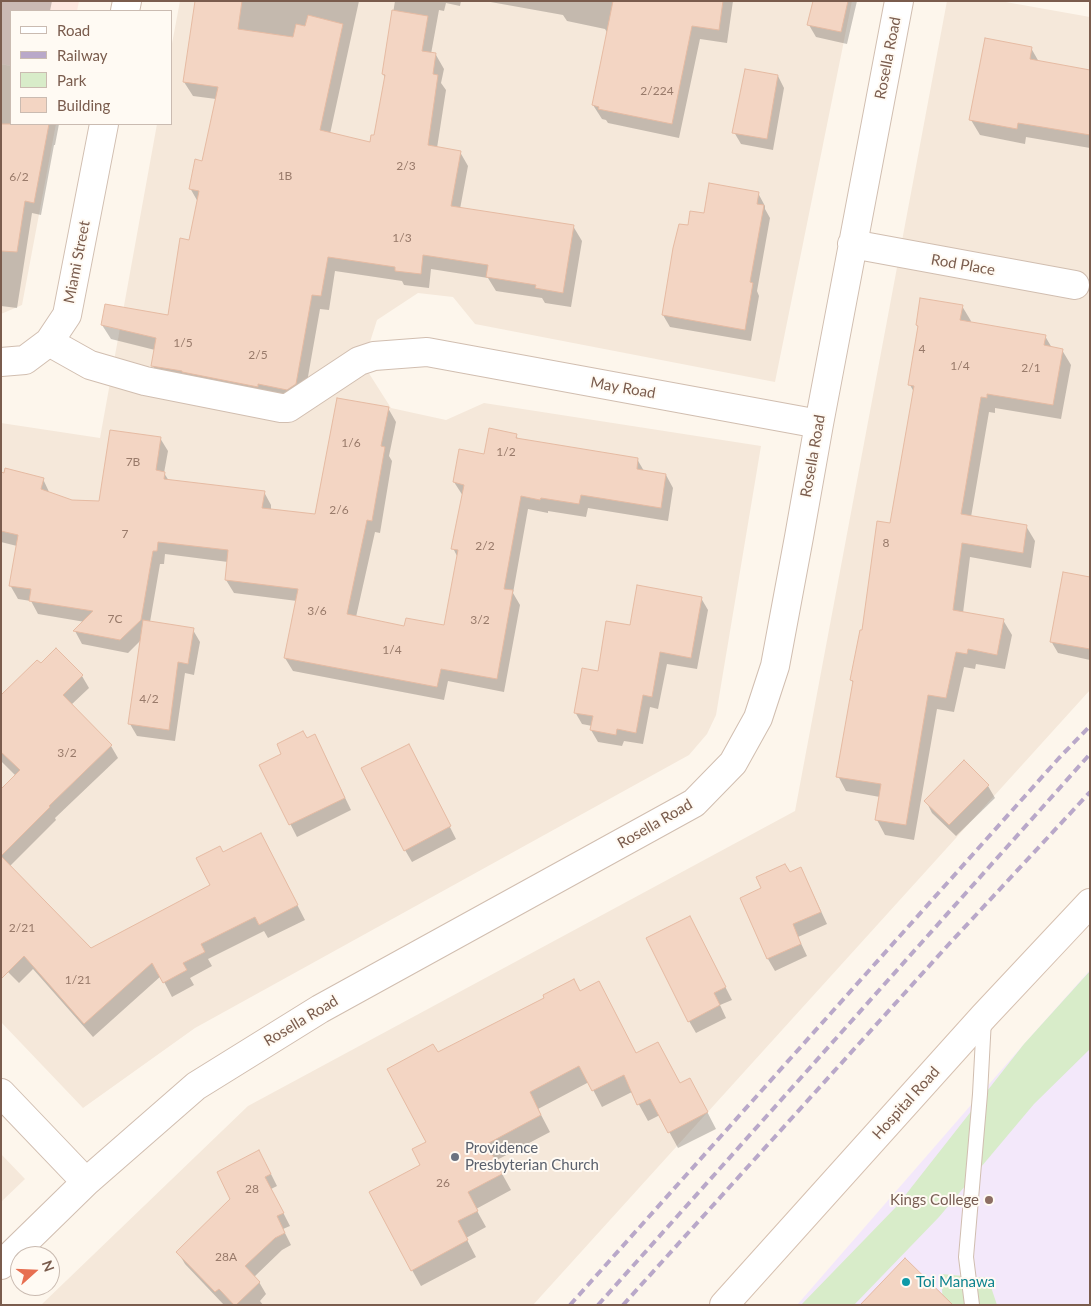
<!DOCTYPE html>
<html>
<head>
<meta charset="utf-8">
<style>
  body { margin:0 }
  #map { position:relative; width:1091px; height:1306px; overflow:hidden; background:#fdf6ec; font-family:Lato,sans-serif }
  canvas { display:block }
  .frame { position:absolute; inset:0; border:2px solid #7a5c4d; pointer-events:none }
  .legend { position:absolute; left:10px; top:10px; width:162px; height:115px; box-sizing:border-box; background:#fffaf3; border:1px solid #cabbb1; margin:0; padding:6px 9px; list-style:none; font-size:15px; color:#7a5c4d }
  .legend li { display:flex; align-items:center; gap:10px; height:25px }
  .legend b { width:25px; border:1px solid #cabbb1 }
  .north { position:absolute; left:10px; top:1246px; width:50px; height:50px; box-sizing:border-box; background:#fffaf3; border:1px solid #cabbb1; border-radius:50%; rotate:70deg; font-size:14px; font-weight:700; line-height:20px; text-align:center; color:#7a5c4d }
  .north::after { content:''; display:block; margin:auto; width:18px; height:22px; background:#e76f51; clip-path:polygon(50% 0,100% 100%,50% 72%,0 100%) }
</style>
</head>
<body>
<div id="map">
<canvas width="1091" height="1306"></canvas>
<div class="frame"></div>
<ul class="legend">
<li><b style="height:6px;background:#fff"></b>Road</li>
<li><b style="height:6px;background:#b9a8c9"></b>Railway</li>
<li><b style="height:14px;background:#d8ecc9"></b>Park</li>
<li><b style="height:14px;background:#f3d5c3"></b>Building</li>
</ul>
<div class="north">N</div>
</div>
<script>
const ctx = document.querySelector('canvas').getContext('2d');
ctx.lineJoin = 'round';
function fillPath(path, color) { ctx.fillStyle = color; ctx.fill(path, 'evenodd'); }
const shape = rows => new Path2D(rows.map(r => 'M' + r).join(''));
function stroke(path, color, width, dash) { ctx.strokeStyle = color; ctx.lineWidth = width; ctx.lineCap = dash ? 'butt' : 'round'; ctx.setLineDash(dash || []); ctx.stroke(path); }
function drawText(font, color, halo, rows, align = 'center') {
  ctx.font = font + ' Lato,sans-serif'; ctx.lineWidth = 4; ctx.setLineDash([]); ctx.textBaseline = 'middle'; ctx.strokeStyle = halo; ctx.fillStyle = color; for (const [text, x, y, turn = 0] of rows) {
    ctx.save(); ctx.translate(x, y); ctx.rotate((+turn || 0) * Math.PI / 180); ctx.textAlign = isNaN(turn) ? turn : align; if (halo) ctx.strokeText(text, 0, 0); ctx.fillText(text, 0, 0); ctx.restore();
  }
}
fillPath(shape([
  [180,1,852,1,775,382,475,324,453,297,418,293,377,320,363,364,391,408,446,420,484,403,761,446,716,715,707,734,689,755,195,1028,83,1108,1,1022,1,423,100,438,157,124,171,124,171,49],
  [947,1,1000,1,1090,17,1090,690,533,1305,41,1305,248,1106,795,811],
  [1,64,11,66,11,124,56,124,22,305,1,314],
  [1,1154,25,1179,1,1202]
]), '#f5e8da');
fillPath(shape([
  [1,1,79,1,77,11,11,11,11,66,1,64]
]), '#fde8e0');
fillPath(shape([
  [1090,970,1090,1305,797,1305,1024,1044]
]), '#f3e8fa');
fillPath(shape([
  [1090,971,1090,1049,1034,1104,939,1217,854,1305,801,1305,896,1207,1024,1044],
  [941,1274,988,1278,997,1305,943,1305]
]), '#d8ecc9');
fillPath(shape([
  [1,1,52,1,50,11,11,11,11,124,59,124,55,145,54,145,41,215,32,213,17,308,1,306],
  [196,1,359,1,330,134,371,143,376,137,385,78,383,74,395,1,461,1,460,6,446,3,444,11,439,10,431,54,436,55,444,69,441,83,446,90,437,148,460,152,468,166,460,209,573,226,582,241,571,307,545,303,542,298,496,291,488,278,431,269,429,288,404,285,402,281,335,271,329,310,320,309,304,399,161,380,153,366,155,350,111,339,102,325,169,316,190,241,198,202,190,188,203,162,216,99,193,96,184,82],
  [485,1,733,1,727,43,700,39,679,138,608,123,606,120,602,119,593,105,608,34,605,29,567,21,563,15],
  [814,1,857,1,847,44,816,37,809,25],
  [1031,48,1039,62,1090,71,1090,148,1026,137,1025,144,980,135,971,120],
  [778,76,784,88,773,150,741,144,734,132],
  [758,193,765,206,765,209,770,218,757,291,759,296,751,341,670,327,663,315,689,227,705,215],
  [962,306,971,321,970,323,1045,336,1052,348,1062,350,1071,365,1061,419,995,408,995,413,989,412,971,517,1026,526,1035,541,1031,568,970,557,963,613,1003,620,1012,635,1005,669,976,664,975,669,964,667,954,712,937,709,914,840,885,835,877,820,880,797,846,791,838,776,854,684,851,680,891,524,914,392,910,385,919,329,917,325],
  [388,408,396,422,389,456,392,461,380,533,375,532,356,617,405,627,445,627,458,558,453,548,463,496,454,482,485,455,516,435,518,439,637,459,644,471,666,475,673,488,668,521,588,508,586,517,548,511,548,513,528,509,513,593,520,605,504,692,448,681,444,700,293,671,285,658,297,601,234,593,226,580,228,562,165,554,164,564,160,564,150,622,193,630,200,642,194,675,185,673,175,741,137,736,130,724,142,639,128,653,82,644,75,631,85,622,38,614,31,601,18,599,10,585,17,546,1,542,1,474,43,479,50,494,72,501,100,502,160,438,168,451,164,473,169,481,264,492,271,505,271,510,316,515],
  [1090,578,1090,660,1058,653,1051,641],
  [701,598,708,610,697,669,667,664,658,709,650,707,643,744,624,741,622,746,598,742,591,730,592,726,582,724,575,712,599,672,631,626],
  [56,650,82,676,89,688,71,705,111,746,118,758,55,818,56,820,6,870,1,866,1,791,16,776,1,761,1,696,41,665],
  [307,739,321,748,351,810,297,837,260,765,283,754],
  [415,758,456,839,412,862,405,850],
  [988,786,995,798,956,836,932,813,926,801],
  [268,848,305,920,268,938,264,931,208,959,212,966,190,978,194,985,172,997,161,976,93,1037,33,969,19,983,1,965,1,924,91,950,212,885,223,854],
  [789,874,807,881,827,924,798,937,807,956,775,971,768,959,741,898,763,889],
  [690,918,732,1000,720,1005,726,1018,696,1033,689,1021],
  [581,992,636,1054,680,1085,699,1096,716,1129,678,1148,660,1115,648,1121,632,1092,602,1107,589,1082,538,1109,550,1132,495,1161,511,1190,476,1209,486,1227,466,1238,476,1257,421,1286,412,1270,422,1165,427,1142,438,1054],
  [266,1164,277,1186,271,1189,290,1226,283,1229,291,1245,282,1250,254,1277,259,1282,266,1294,260,1301,263,1305,224,1305,185,1264,178,1252]
]), '#0003');
const building = shape([
  [195,1,242,1,238,29,293,37,296,24,305,26,308,15,343,24,320,130,370,142,371,135,374,135,385,75,382,74,392,10,428,16,422,51,436,53,433,74,438,75,428,145,461,151,451,206,574,225,563,293,535,288,536,285,486,277,488,265,423,255,421,274,395,271,395,267,328,257,321,296,312,295,296,384,287,390,258,384,258,387,182,372,182,371,151,366,156,338,101,325,105,304,168,315,180,238,189,240,199,191,189,189,195,159,202,161,218,87,183,82,195,1],
  [613,1,723,1,719,30,692,26,672,124,598,109,599,107,592,105,613,1],
  [813,1,848,1,841,32,807,25,813,1],
  [985,38,1032,47,1030,59,1090,70,1090,135,1018,123,1017,129,969,120,985,38],
  [745,69,778,75,767,139,732,133,745,69],
  [1,124,49,124,34,203,25,201,17,252,1,251,1,124],
  [709,183,759,192,757,204,764,205,750,282,753,283,745,330,662,315,673,248,679,224,688,225,690,211,704,213,709,183],
  [920,298,963,305,960,320,1046,335,1044,345,1063,349,1053,405,987,394,987,398,981,397,961,514,1027,525,1023,553,962,543,953,610,1004,619,997,655,968,649,967,654,956,652,946,698,928,695,906,825,875,820,881,784,836,777,853,681,850,680,860,630,862,630,877,521,890,523,914,386,908,385,918,326,916,325,920,298],
  [337,398,389,407,381,446,385,447,372,521,367,520,347,614,404,626,406,618,444,625,458,550,451,549,464,485,453,482,459,449,484,454,489,428,517,434,516,438,638,458,637,469,666,474,661,508,581,495,579,504,541,498,540,500,521,496,504,589,513,590,497,679,441,669,437,687,284,658,298,589,225,580,228,550,158,542,157,551,153,551,141,620,120,640,73,631,93,611,29,601,31,589,9,586,18,535,1,531,1,472,4,473,5,468,44,478,41,489,72,500,99,501,110,430,161,437,156,470,165,472,164,479,265,491,262,508,315,514,337,398],
  [1063,572,1090,577,1090,649,1050,642,1063,572],
  [637,585,702,597,691,658,660,652,652,697,643,695,636,733,617,729,616,735,590,730,593,716,574,713,582,668,598,671,606,621,630,625,637,585],
  [143,620,194,628,188,664,178,662,169,730,128,724,143,620],
  [56,648,83,675,63,695,112,745,49,806,50,807,1,856,1,789,20,770,1,752,1,695,37,660,41,663,56,648],
  [303,731,307,738,315,734,345,798,289,825,259,765,281,754,277,744,303,731],
  [409,744,451,826,404,851,361,768,409,744],
  [964,760,989,785,949,825,924,801,964,760],
  [261,833,298,905,259,925,255,917,201,944,205,952,183,963,187,970,163,983,152,963,84,1024,24,956,1,979,1,856,91,948,210,885,196,858,220,846,223,852,261,833],
  [785,864,790,872,801,867,821,912,793,924,801,944,767,959,740,898,761,888,756,877,785,864],
  [690,916,726,987,714,993,720,1005,688,1022,646,938,690,916],
  [574,979,580,991,599,981,636,1053,658,1042,680,1083,690,1078,708,1112,668,1133,650,1099,637,1105,624,1075,592,1091,579,1066,530,1092,541,1115,487,1144,502,1174,468,1192,478,1211,458,1221,468,1240,411,1271,369,1192,420,1165,412,1149,426,1142,387,1069,433,1044,438,1052,544,998,543,995,574,979],
  [259,1150,271,1174,265,1177,284,1213,277,1216,285,1233,275,1238,245,1266,260,1282,236,1305,234,1305,219,1289,215,1292,176,1252,230,1199,217,1172,259,1150],
  [905,1258,953,1305,860,1305,905,1258]
]);
fillPath(building, '#f3d5c3');
stroke(building, '#e6bba3', 1);
const lane = shape([
  [972,1305,966,1257,980,1094,984,1019]
]);
const street = shape([
  [125,11,127,1],
  [852,244,1075,285],
  [49,342,90,365,145,381,281,408,288,408,359,361,374,356,427,352,819,424],
  [1,362,25,360,49,342,67,315,104,124],
  [1,1093,86,1182],
  [1,1265,86,1182,196,1086,320,1009,694,803,733,763,758,718,775,666,799,537,819,424,899,1]
]);
const secondary = shape([
  [724,1305,984,1016,1090,903]
]);
stroke(lane, '#d1beb0', 16);
stroke(street, '#d1beb0', 30);
stroke(secondary, '#d6c0b0', 30);
stroke(lane, '#fff', 14);
stroke(street, '#fff', 28);
stroke(secondary, '#fff', 28);
stroke(shape([
  [570,1305,1059,758,1090,726],
  [598,1305,1090,754],
  [623,1305,949,944,1090,792]
]), '#b9a8c9', 4, [8, 5]);
for (const [x, y, r, color] of [
  [455,1157,5,"#6b7280"],
  [989,1200,5,"#8d6e63"],
  [906,1282,5,"#0f9aa8"]
]) { const dot = new Path2D(); dot.arc(x, y, r, 0, 2 * Math.PI); ctx.fillStyle = color; ctx.fill(dot); stroke(dot, '#fffaf3', 2); }
drawText('12px', '#987a6a', null, [
  ["2/224",657,91],
  ["2/3",406,166],
  ["1B",285,176],
  ["6/2",19,177],
  ["1/3",402,238],
  ["1/5",183,343],
  ["4",922,349],
  ["2/5",258,355],
  ["1/4",960,366],
  ["2/1",1031,368],
  ["1/6",351,443],
  ["1/2",506,452],
  ["7B",133,462],
  ["2/6",339,510],
  ["7",125,534],
  ["8",886,543],
  ["2/2",485,546],
  ["3/6",317,611],
  ["7C",115,619],
  ["3/2",480,620],
  ["1/4",392,650],
  ["4/2",149,699],
  ["3/2",67,753],
  ["2/21",22,928],
  ["1/21",78,980],
  ["26",443,1183],
  ["28",252,1189],
  ["28A",226,1257]
]);
drawText('15px', '#7a5c4d', '#fffaf3', [
  ["Rosella Road",888,58,-79],
  ["Miami Street",77,262,-79],
  ["Rod Place",963,265,10],
  ["May Road",623,388,10],
  ["Rosella Road",813,456,-80],
  ["Rosella Road",655,824,-30],
  ["Rosella Road",301,1021,-31],
  ["Hospital Road",906,1103,-48]
]);
drawText('15px', '#5b616d', '#fffaf3', [
  ["Providence",465,1148],
  ["Presbyterian Church",465,1165]
], 'left');
drawText('15px', '#785e54', '#fffaf3', [
  ["Kings College",979,1200]
], 'right');
drawText('15px', '#0d838f', '#fffaf3', [
  ["Toi Manawa",916,1282]
], 'left');
</script>
</body>
</html>
